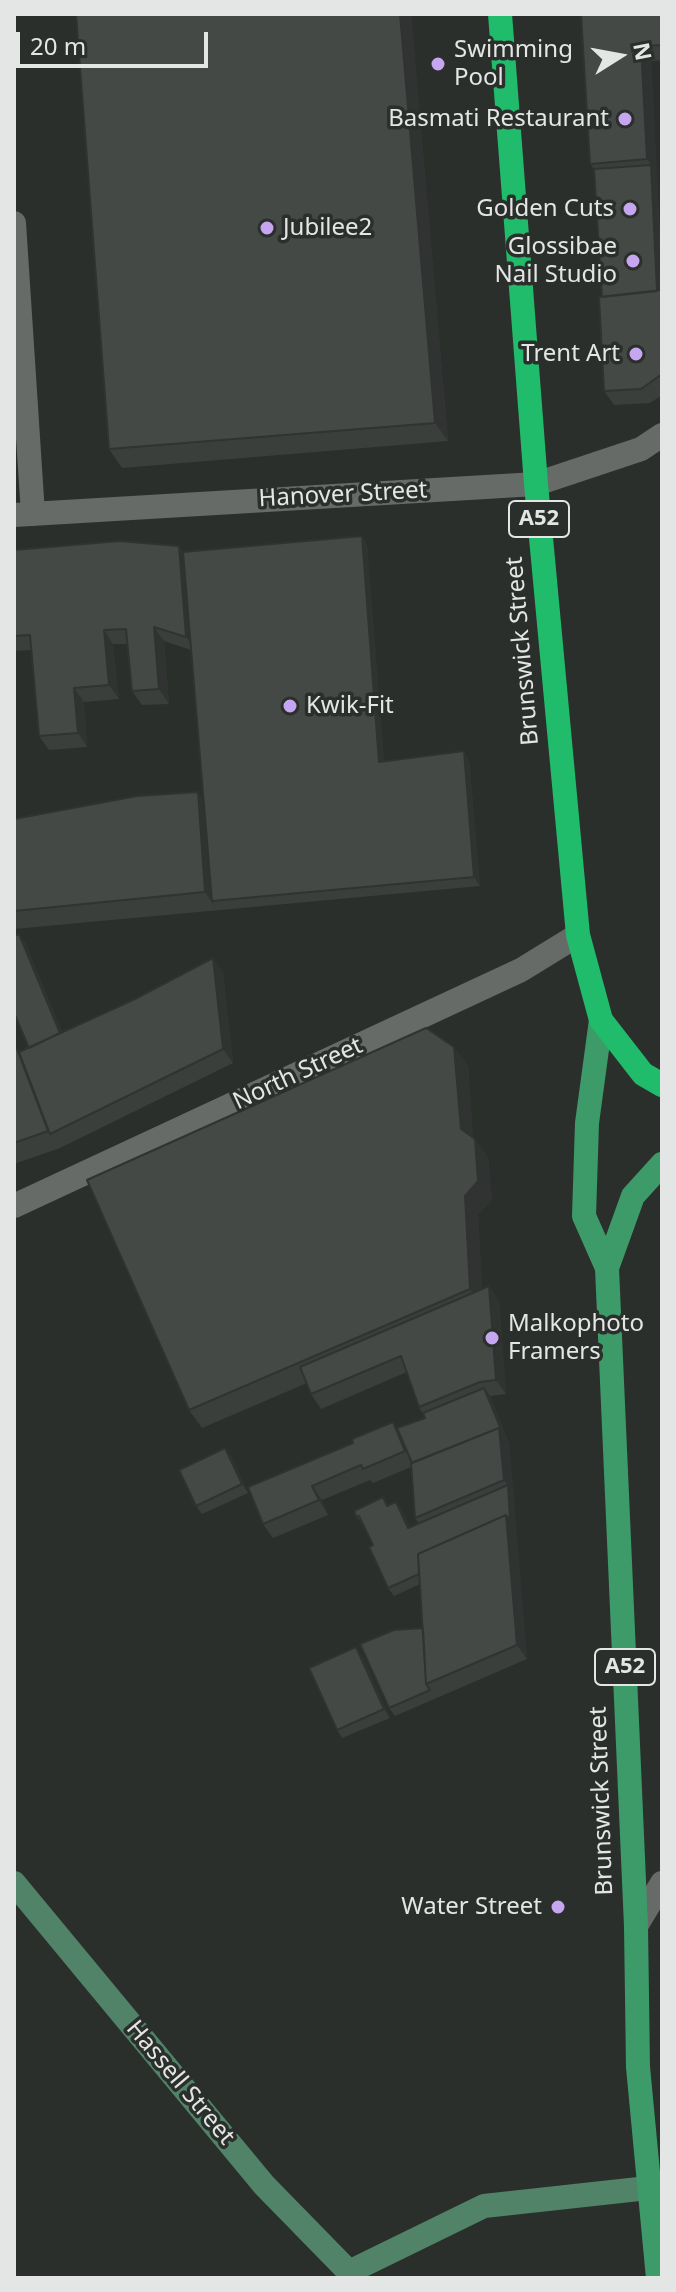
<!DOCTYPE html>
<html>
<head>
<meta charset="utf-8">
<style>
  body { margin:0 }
  #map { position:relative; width:676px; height:2292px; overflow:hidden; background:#2b2f2c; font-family:"Noto Sans",sans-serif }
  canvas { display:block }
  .frame { position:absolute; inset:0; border:16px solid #e3e6e4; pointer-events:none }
  .north { position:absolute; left:580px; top:16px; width:80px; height:80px; -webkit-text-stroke:6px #2b2f2c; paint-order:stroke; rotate:79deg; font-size:22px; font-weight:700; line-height:32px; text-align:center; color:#e3e6e4 }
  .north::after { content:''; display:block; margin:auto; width:28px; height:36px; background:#e3e6e4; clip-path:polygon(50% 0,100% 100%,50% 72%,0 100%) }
  .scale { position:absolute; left:16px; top:32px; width:192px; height:36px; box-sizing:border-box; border:4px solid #e3e6e4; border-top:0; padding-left:10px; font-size:24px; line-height:28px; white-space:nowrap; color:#e3e6e4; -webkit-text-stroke:6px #2b2f2c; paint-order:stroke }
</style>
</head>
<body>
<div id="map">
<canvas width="676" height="2292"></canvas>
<div class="frame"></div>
<div class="north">N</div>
<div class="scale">20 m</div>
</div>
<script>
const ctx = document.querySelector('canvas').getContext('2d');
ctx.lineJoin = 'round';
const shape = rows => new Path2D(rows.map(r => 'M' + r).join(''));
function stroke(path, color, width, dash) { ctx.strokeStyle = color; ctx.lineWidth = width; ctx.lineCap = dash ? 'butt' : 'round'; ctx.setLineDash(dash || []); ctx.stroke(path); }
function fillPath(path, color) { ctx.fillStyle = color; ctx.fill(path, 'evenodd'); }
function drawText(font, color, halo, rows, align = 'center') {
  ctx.font = font + ' "Noto Sans",sans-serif'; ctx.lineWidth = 7; ctx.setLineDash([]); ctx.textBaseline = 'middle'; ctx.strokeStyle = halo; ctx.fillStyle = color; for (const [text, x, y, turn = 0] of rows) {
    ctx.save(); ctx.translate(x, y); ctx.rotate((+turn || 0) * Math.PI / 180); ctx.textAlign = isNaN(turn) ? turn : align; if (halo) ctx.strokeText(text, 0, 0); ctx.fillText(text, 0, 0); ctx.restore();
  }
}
stroke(shape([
  [14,223,33,514],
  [14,515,536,484,641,449,662,435],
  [14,1206,521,970,578,935],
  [636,1926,662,1883]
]), '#666b67', 24);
stroke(shape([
  [14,1883,264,2185,349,2272,484,2206,648,2188]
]), '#518368', 24);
stroke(shape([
  [601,1020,587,1123,584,1216,607,1268,636,1926,638,2067,658,2278],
  [607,1268,633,1196,662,1164]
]), '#3d9b6a', 24);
stroke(shape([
  [500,14,536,484,578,935,601,1020,643,1074,662,1085]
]), '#21bb6c', 24);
fillPath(shape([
  [411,14,448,441,122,468,109,449],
  [581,14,662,14,662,60,651,61,662,279,662,395,650,403,614,405,604,391,602,297,594,169,590,164],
  [362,536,367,545,384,761,469,760,480,886,14,929,14,819,203,799,191,650,164,641,169,704,142,705,132,691,128,644,113,644,119,699,84,702,87,747,49,750,39,736,31,650,14,651,14,550,179,546,183,552],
  [25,942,62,1032,223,972,233,1063,60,1148,14,1164,14,1050,17,1049,19,1052,29,1048],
  [468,1065,473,1138,488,1157,492,1200,478,1214,482,1289,499,1300,506,1394,490,1396,509,1443,527,1659,395,1716,389,1708,423,1628,420,1584,394,1596,388,1588,373,1545,363,1524,362,1524,356,1516,396,1502,402,1510,410,1528,419,1524,415,1518,411,1467,373,1483,370,1480,322,1500,328,1515,273,1538,263,1524,248,1487,397,1428,425,1418,419,1407,407,1372,321,1409,311,1394,307,1383,202,1428,189,1410],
  [225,1448,231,1456,248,1493,202,1514,196,1506],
  [362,1655,390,1718,342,1738,337,1730]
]), '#3b3f3c');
fillPath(shape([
  [400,14,411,14,448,441,435,423],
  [641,46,651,61,657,173,662,304,657,298,651,165,647,159],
  [362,536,367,545,385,770,379,762],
  [179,546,189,560,196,651,186,637],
  [154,627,164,641,169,704,159,689],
  [104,630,113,644,119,699,109,685],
  [74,688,84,702,87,747,78,733],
  [464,751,469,760,480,886,474,877],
  [198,792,210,809,212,901,217,910,205,892],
  [19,934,25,942,68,1047,62,1039],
  [213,958,223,972,233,1063,223,1049],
  [454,1047,468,1065,474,1148,461,1129],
  [475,1139,488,1157,492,1200,478,1214,483,1307,470,1289,465,1196],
  [489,1286,499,1300,506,1394,496,1380],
  [484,1388,490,1396,509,1443,514,1494,504,1480],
  [225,1448,231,1456,248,1493,242,1484],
  [508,1485,514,1494,527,1659,517,1645,506,1515],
  [312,1486,322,1500,328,1515,319,1500],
  [396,1502,402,1510,414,1537,408,1528],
  [356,1647,362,1655,390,1718,384,1709]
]), '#303331');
const building = shape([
  [76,14,400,14,435,423,109,449,76,14],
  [581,14,662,14,662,45,641,46,647,159,590,164,581,14],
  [651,165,657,291,602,297,594,169,651,165],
  [662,290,662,374,641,389,604,391,599,297,662,290],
  [362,536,379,762,464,751,474,877,212,901,183,552,362,536],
  [119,541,179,546,186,637,154,627,159,689,132,691,126,629,104,630,109,685,74,688,78,733,39,736,30,635,14,636,14,550,119,541],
  [198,792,205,892,14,911,14,819,137,796,198,792],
  [19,934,60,1033,29,1048,14,1013,14,936,19,934],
  [213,958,223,1049,50,1134,19,1052,135,999,213,958],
  [426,1028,454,1047,461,1129,475,1139,478,1181,465,1196,470,1289,189,1410,87,1180,426,1028],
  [17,1049,48,1131,14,1143,14,1050,17,1049],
  [489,1286,496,1380,480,1382,419,1407,401,1356,311,1394,300,1367,489,1286],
  [484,1388,503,1434,499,1428,412,1463,397,1428,425,1418,423,1413,484,1388],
  [393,1422,405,1451,363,1469,361,1465,312,1486,319,1500,263,1524,248,1487,353,1443,352,1439,393,1422],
  [499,1428,504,1480,415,1518,411,1463,499,1428],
  [225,1448,242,1484,196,1506,179,1470,225,1448],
  [508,1485,510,1520,506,1515,418,1554,419,1574,388,1588,369,1547,373,1545,359,1516,356,1516,354,1511,383,1497,387,1506,396,1502,408,1528,508,1485],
  [506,1515,517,1645,426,1684,418,1554,506,1515],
  [423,1628,426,1684,430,1690,389,1708,360,1644,394,1630,423,1628],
  [356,1647,384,1709,337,1730,309,1668,356,1647]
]);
fillPath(building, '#454946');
stroke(building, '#303331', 2);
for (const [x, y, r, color] of [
  [438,64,8,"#c6a6f0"],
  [625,119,8,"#c6a6f0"],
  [630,209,8,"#c6a6f0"],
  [267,228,8,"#c6a6f0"],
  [633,261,8,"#c6a6f0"],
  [636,354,8,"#c6a6f0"],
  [290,706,8,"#c6a6f0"],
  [492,1338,8,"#c6a6f0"],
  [558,1907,8,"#c6a6f0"]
]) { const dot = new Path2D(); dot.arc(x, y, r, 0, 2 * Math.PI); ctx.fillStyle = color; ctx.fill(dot); stroke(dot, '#2b2f2c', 3); }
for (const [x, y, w] of [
  [539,519,60],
  [625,1667,60]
]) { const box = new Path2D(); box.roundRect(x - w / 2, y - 18, w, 36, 6); ctx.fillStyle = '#2b2f2c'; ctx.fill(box); stroke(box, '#e3e6e4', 2); }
drawText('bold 22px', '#e3e6e4', null, [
  ["A52",539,519],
  ["A52",625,1667]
]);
drawText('24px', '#e3e6e4', '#2b2f2c', [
  ["Swimming",454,50,"left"],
  ["Pool",454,78,"left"],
  ["Basmati Restaurant",609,119],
  ["Golden Cuts",614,209],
  ["Jubilee2",283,228,"left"],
  ["Glossibae",617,247],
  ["Nail Studio",617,275],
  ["Trent Art",620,354],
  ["Kwik-Fit",306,706,"left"],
  ["Malkophoto",508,1324,"left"],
  ["Framers",508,1352,"left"],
  ["Water Street",542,1907]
], 'right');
drawText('24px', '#e3e6e4', '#2b2f2c', [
  ["Hanover Street",343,495,-3],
  ["Brunswick Street",523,651,-95],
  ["North Street",298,1074,-25],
  ["Brunswick Street",602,1801,-92],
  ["Hassell Street",180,2083,50]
]);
</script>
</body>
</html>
